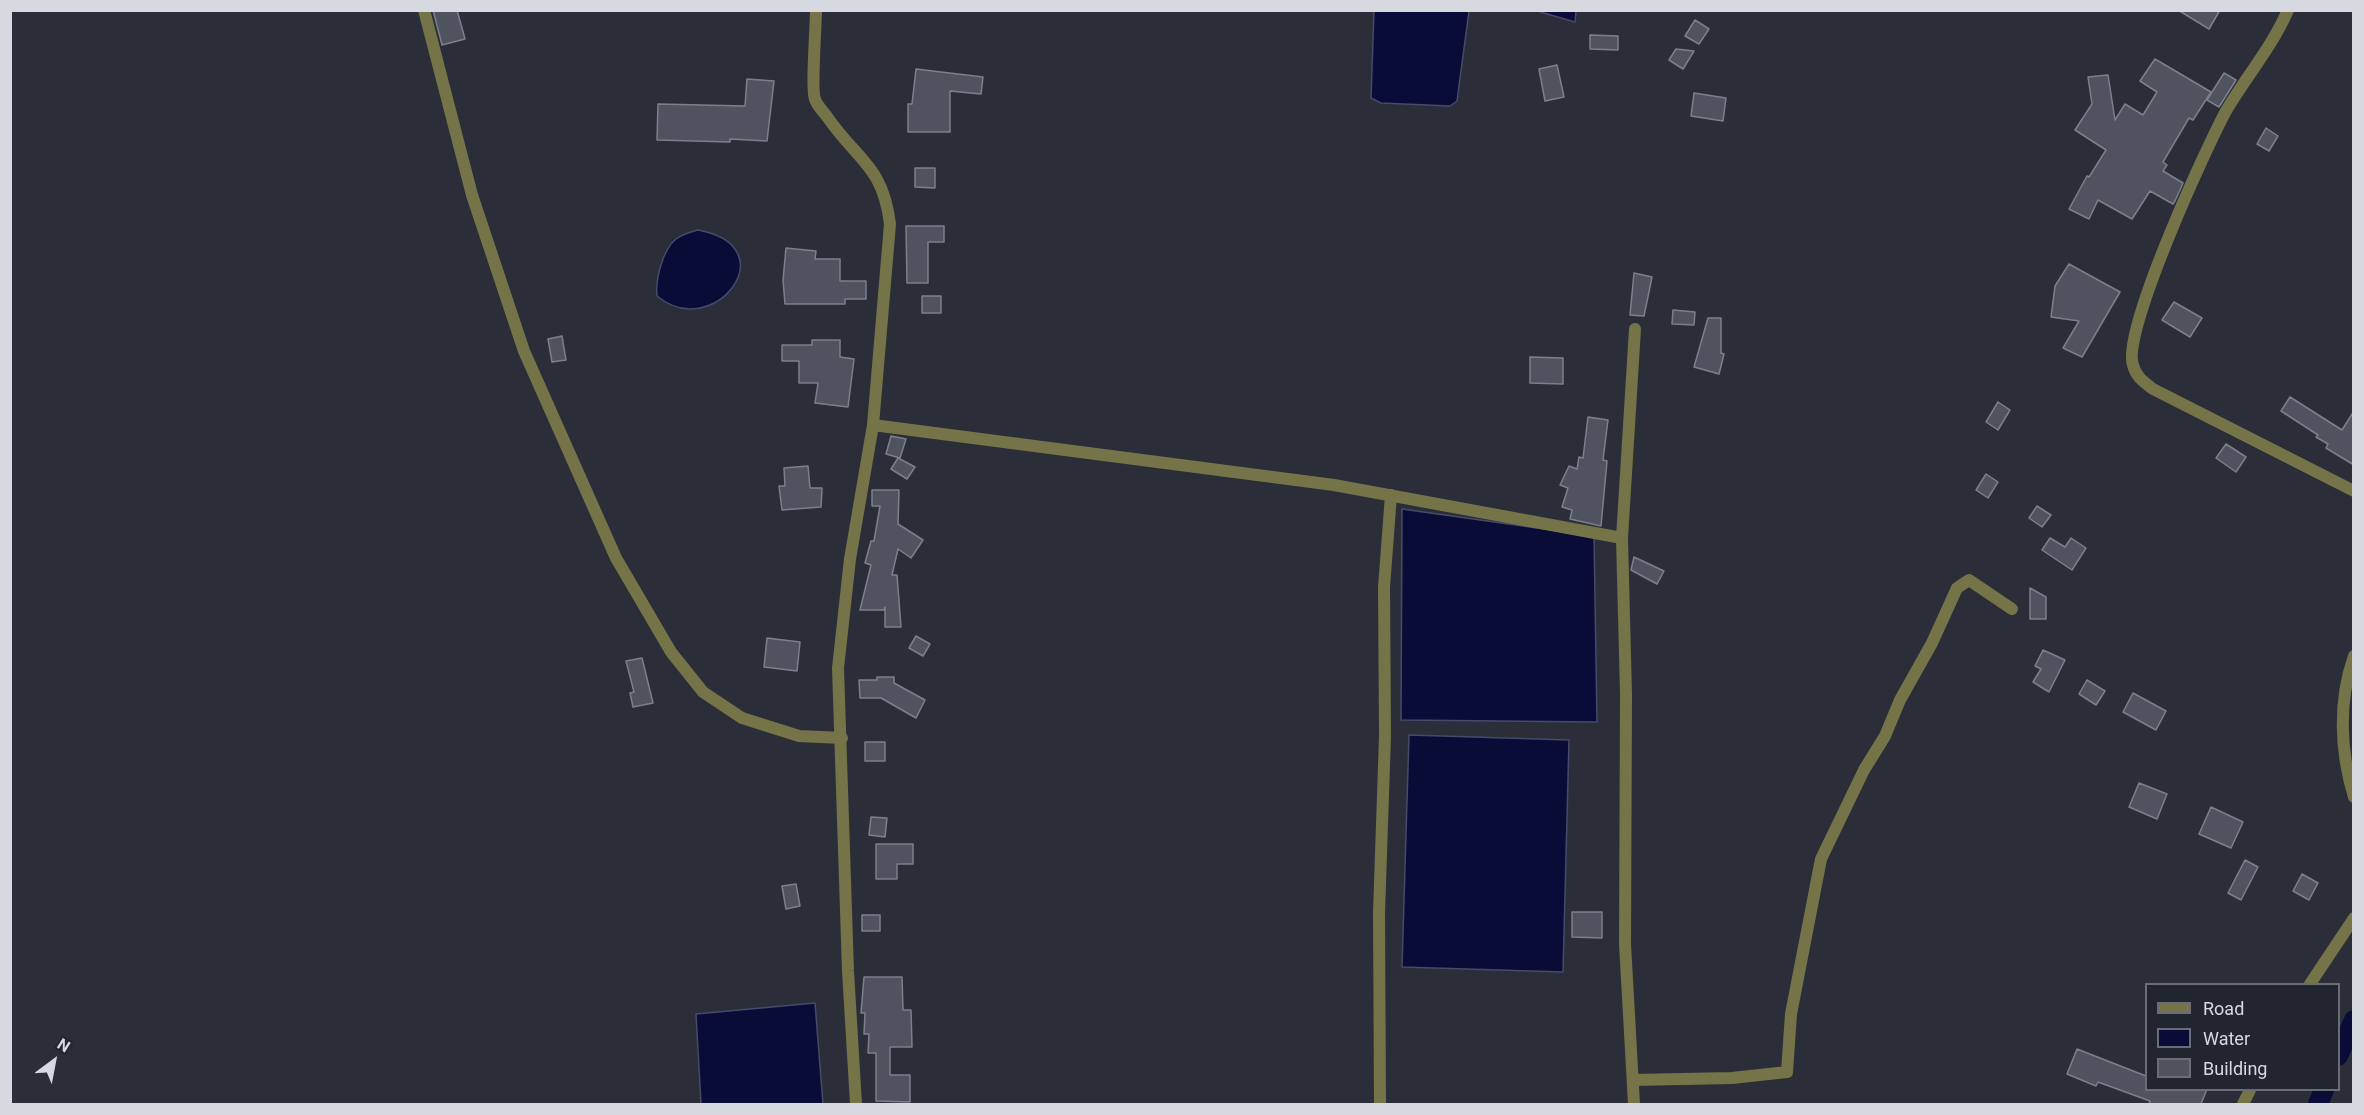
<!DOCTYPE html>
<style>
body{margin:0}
#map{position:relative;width:2364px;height:1115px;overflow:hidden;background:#2b2e39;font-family:Roboto,sans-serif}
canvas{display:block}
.frame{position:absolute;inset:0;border:12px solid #d7d9e1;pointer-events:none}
.legend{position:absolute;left:2145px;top:983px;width:195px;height:108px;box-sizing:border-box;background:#21252f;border:2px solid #6a6d76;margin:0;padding:8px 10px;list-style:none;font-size:18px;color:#d7d9e1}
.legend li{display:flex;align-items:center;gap:12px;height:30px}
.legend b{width:30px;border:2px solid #6a6d76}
.north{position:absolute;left:24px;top:1031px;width:60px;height:60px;-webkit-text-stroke:4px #21252f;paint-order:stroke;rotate:32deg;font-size:16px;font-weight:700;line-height:24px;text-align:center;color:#d7d9e1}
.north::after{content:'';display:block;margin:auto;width:21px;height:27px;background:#d7d9e1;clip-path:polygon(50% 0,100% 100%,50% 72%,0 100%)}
</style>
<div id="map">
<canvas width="2364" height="1115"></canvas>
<div class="frame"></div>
<ul class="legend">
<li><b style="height:8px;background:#747448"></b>Road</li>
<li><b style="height:16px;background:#090c37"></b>Water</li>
<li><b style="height:16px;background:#4f535f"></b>Building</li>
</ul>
<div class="north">N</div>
</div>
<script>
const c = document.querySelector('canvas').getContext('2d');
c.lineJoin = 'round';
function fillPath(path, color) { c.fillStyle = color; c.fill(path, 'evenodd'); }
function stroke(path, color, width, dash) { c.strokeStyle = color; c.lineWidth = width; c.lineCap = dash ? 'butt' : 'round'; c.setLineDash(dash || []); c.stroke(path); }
const water = new Path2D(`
 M1374,11h95l-12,90 -7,5 -69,-3 -10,-5z
 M1537,11h39l-1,11z
 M698,230c91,17 15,113 -41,66 -2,-16 6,-47 19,-57 6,-5 15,-7 22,-9z
 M1402,509l192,27 3,186 -196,-2z
 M1409,735l160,5 -6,232 -161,-5z
 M815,1003l8,101h-122l-5,-90z`);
fillPath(water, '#090c37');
stroke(water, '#474a6a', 1.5);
stroke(new Path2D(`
 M2338,1056l16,-36
 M2318,1104l6,-14`), '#090c37', 20);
const building = new Path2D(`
 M433,10h24l8,29 -23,6z
 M2178,10h42l-11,19z
 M1695,20l14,9 -10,15 -14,-8z
 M1590,35l28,1v14l-28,-1z
 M1676,49l18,2 -11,18 -14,-9z
 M2155,59l56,33 -18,28 -4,-2 -26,44 4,3 -4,6 20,12 -8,18 -2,3 -23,-13 -18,28 -34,-19 -9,19 -20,-10 18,-33 2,1 17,-27 -31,-20 17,-26 -4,-27 20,-2 7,45 10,-16 18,11 14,-23 -17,-11z
 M1557,65l7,32 -19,4 -6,-32z
 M916,69l67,8 -2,17 -31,-3v41h-42v-28h4z
 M2224,73l12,7 -17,27 -12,-7z
 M747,79l27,2 -7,60 -37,-2v3l-73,-2 1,-36 87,2z
 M1694,93l32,5 -3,23 -32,-5z
 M2266,128l12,8 -9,15 -12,-7z
 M915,168h20v20l-20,-1z
 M906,226h38v16h-16v41h-21z
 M786,248l30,3 -1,8h25v22h26v18h-21v5h-60l-2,-24z
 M2069,264l51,28 -38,65 -19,-9 16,-27 -28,-4 4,-31z
 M1634,273l18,4 -8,39 -14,-1z
 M922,296h19v17h-19z
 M2174,302l28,16 -12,19 -28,-17z
 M1673,310l22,2 -1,13 -22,-1z
 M1708,318h13v35l3,1 -5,20 -25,-7z
 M562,336l4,24 -14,2 -4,-23z
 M812,340h28v17l14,2 -6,48 -33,-4 3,-20h-19v-22h-17v-16h30z
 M1530,357l33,1v26l-33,-1z
 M2290,397l52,33 12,-19v54l-28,-17 2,-4 -12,-7 2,-2 -37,-24z
 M1998,402l12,8 -12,20 -12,-8z
 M1588,417l20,3 -5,40 4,1 -6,65 -31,-7 2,-9 -10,-3 6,-19 -8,-3 9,-19 8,3 2,-12 4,1z
 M891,436l15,3 -6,19 -14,-4z
 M2226,444l20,13 -10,15 -20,-14z
 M898,458l17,9 -8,12 -16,-10z
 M808,466l2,22h12l-1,19 -39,3 -3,-24h6l-1,-18z
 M1986,474l12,8 -10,16 -12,-8z
 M872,490h27l-1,34 25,16 -12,18 -13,-9 -6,26h5l4,52h-16v-20l-1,3h-24l11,-45 -6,-2 6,-22h3l6,-35h-8z
 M2037,506l14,9 -9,12 -13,-9z
 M2050,538l15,9 6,-9 15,10 -14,22 -30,-20z
 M1634,557l30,14 -7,13 -26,-14z
 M2030,588l16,9v22h-16z
 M916,636l14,8 -7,12 -14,-8z
 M767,638l33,4 -3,29 -33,-4z
 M2043,650l22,10 -16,32 -16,-10 8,-13 -6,-3z
 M642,658l11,45 -20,4 -3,-14 4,-1 -8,-31z
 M877,677h17v6l31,17 -9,18 -35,-20h-21l-1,-18h18z
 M2087,680l18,11 -9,14 -17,-11z
 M2133,693l33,18 -10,19 -33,-18z
 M865,742h20v19h-20z
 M2139,783l28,11 -10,25 -28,-12z
 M2211,807l32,15 -12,26 -32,-14z
 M871,817l16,1 -2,19 -16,-2z
 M876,844h37v20h-16v15h-21z
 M2245,860l13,7 -17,33 -13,-7z
 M2302,874l16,9 -9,17 -16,-9z
 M796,884l4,22 -14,3 -4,-23z
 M1572,912h30v26l-30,-1z
 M862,915h18v16h-18z
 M864,977h38l1,33h8l1,37h-22v28h20v27l-34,-1v-48h-8l1,-19h-5l1,-21h-4z
 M2077,1049l69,27v13h61l-6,15h-52l1,-3 -52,-19 -2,4 -29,-12z`);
fillPath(building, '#4f535f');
stroke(building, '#7c808d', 1.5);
stroke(new Path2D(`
 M424,10l48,185 52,156 92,207 55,94 32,40 39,26 57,18 43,2
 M816,10c0,16 -5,80 -1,89 2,7 9,13 13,19 30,43 55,48 62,106l-17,201 -23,134 -12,109 10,303 8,133
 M2288,10c-16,37 -42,67 -62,101 -20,37 -105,222 -93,254 3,12 11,17 20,24l201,102
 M873,425l461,60 288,53
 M2354,656c-16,45 -14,95 0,141
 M2310,984l44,-66
 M1633,1080l99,-2 55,-6 4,-58 30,-155 43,-89 21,-34 15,-36 32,-57 25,-55 12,-8 43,29
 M1380,1104l-1,-191 6,-177 -1,-149 7,-92
 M1634,1104l-9,-160 1,-250 -4,-156 13,-209
 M2243,1104l7,-14`), '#747448', 12);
</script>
